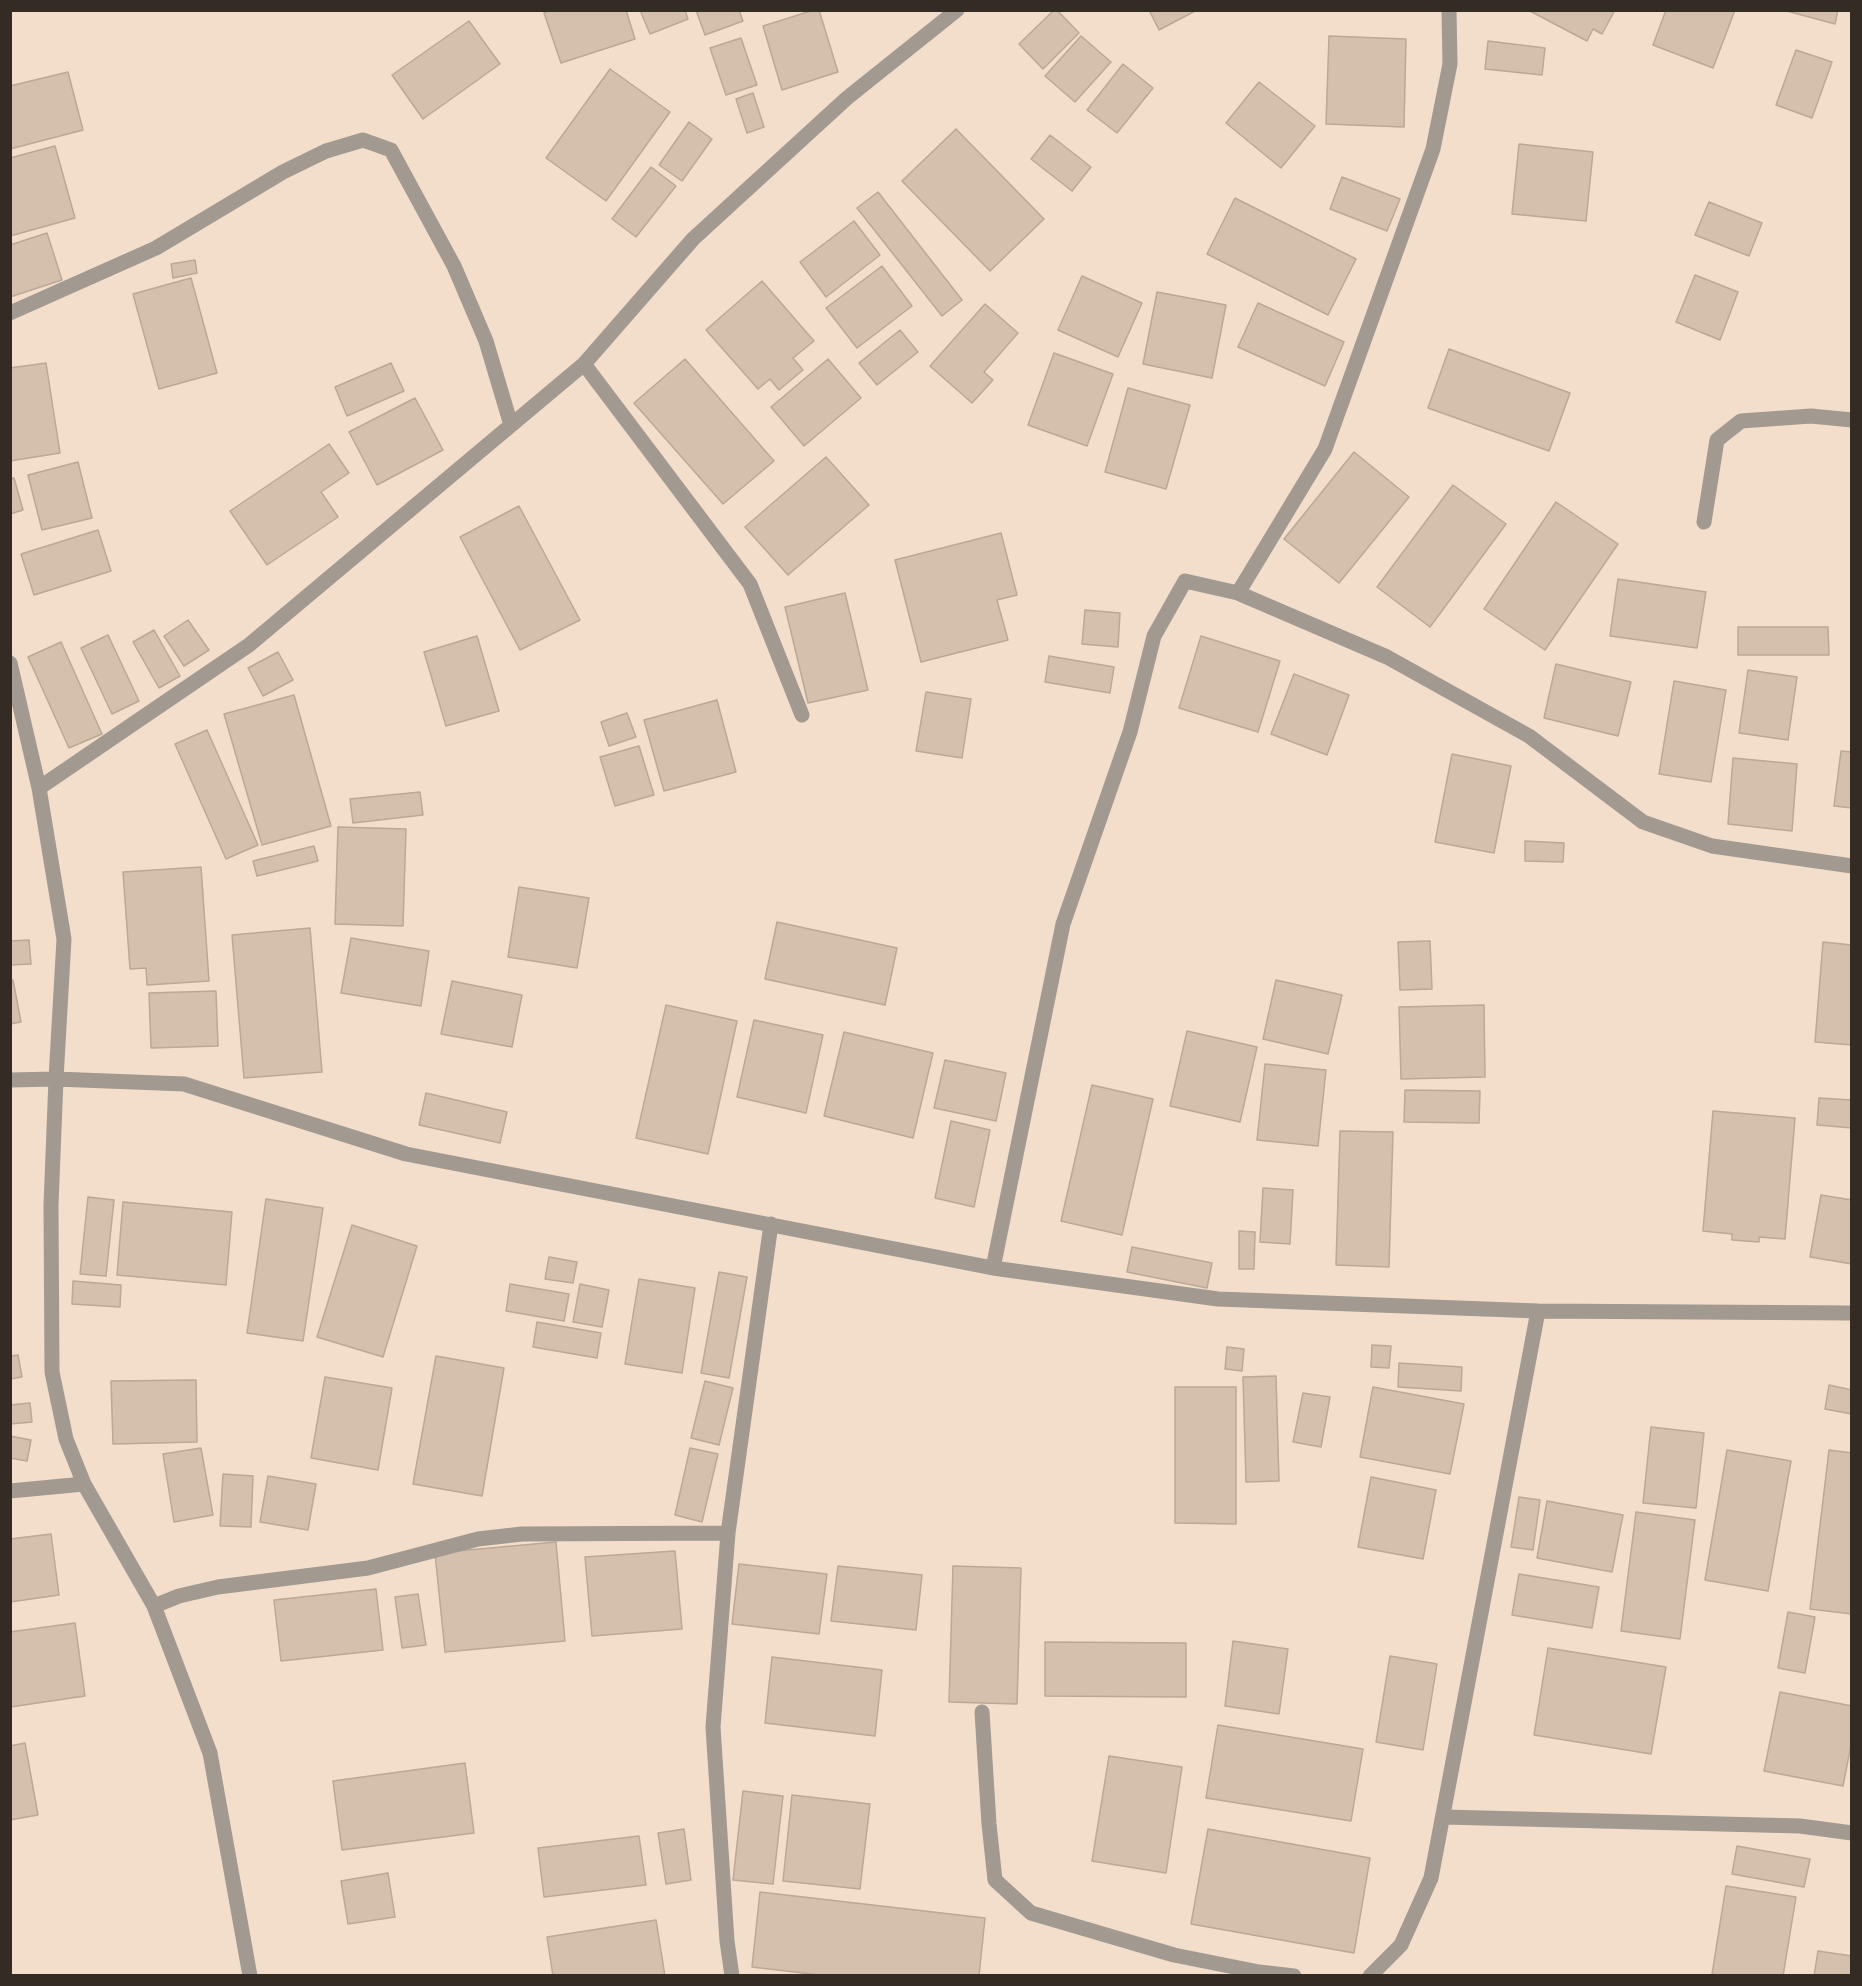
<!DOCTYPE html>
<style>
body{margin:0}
#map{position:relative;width:1862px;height:1986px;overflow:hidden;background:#f2deca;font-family:Signika,sans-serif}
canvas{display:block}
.frame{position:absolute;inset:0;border:12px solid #342c24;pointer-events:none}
</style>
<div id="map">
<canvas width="1862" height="1986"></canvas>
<div class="frame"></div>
</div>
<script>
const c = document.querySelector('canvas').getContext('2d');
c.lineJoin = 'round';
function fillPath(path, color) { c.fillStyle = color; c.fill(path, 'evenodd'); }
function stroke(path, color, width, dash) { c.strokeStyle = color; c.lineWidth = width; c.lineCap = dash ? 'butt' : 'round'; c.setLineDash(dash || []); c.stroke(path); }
const building = new Path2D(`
 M550,10h76l9,29 -74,24 -17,-50z
 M640,10h45l3,9 -38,15z
 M696,10h43l4,11 -38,14z
 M814,10h5l19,62 -56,18 -19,-64z
 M1054,10h3l22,23 -36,36 -24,-25z
 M1149,10h48l-38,20z
 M1528,10h87l-13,24 -9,-5 -6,12z
 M1666,10h69l-22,58 -60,-23z
 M1783,10h55l-3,14z
 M469,21l31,43 -77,55 -31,-44z
 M1081,36l30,26 -36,40 -30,-26z
 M1329,36l77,3 -2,88 -78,-3z
 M741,38l16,47 -31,10 -16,-47z
 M1488,41l57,7 -3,27 -57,-6z
 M1796,50l36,12 -20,56 -36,-13z
 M1123,64l30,24 -36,45 -30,-23z
 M610,69l60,43 -64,89 -60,-43z
 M68,72l15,58 -73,19v-63z
 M1259,82l56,44 -34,42 -55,-45z
 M753,93l11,34 -17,6 -11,-34z
 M689,122l23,17 -30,42 -23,-16z
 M956,129l88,90 -54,52 -88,-90z
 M1050,135l41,32 -19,24 -41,-32z
 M1519,144l74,8 -7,69 -74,-7z
 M55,146l20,72 -65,18v-78z
 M651,167l25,19 -40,51 -24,-18z
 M1342,177l58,22 -13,32 -57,-22z
 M878,192l84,108 -20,16 -85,-108z
 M1235,198l121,61 -28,56 -121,-61z
 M1709,202l53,21 -13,33 -54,-21z
 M854,221l26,34 -54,42 -26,-35z
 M47,233l15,47 -52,17v-52z
 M195,260l2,13 -24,5 -2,-14z
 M882,266l30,40 -55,42 -31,-40z
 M1695,275l43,17 -18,48 -44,-18z
 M1082,276l60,27 -24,54 -60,-27z
 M191,278l26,95 -58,16 -26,-95z
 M762,281l52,60 -21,17 10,12 -24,20 -9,-11 -12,10 -52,-59z
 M1157,292l69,13 -14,73 -69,-14z
 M1258,303l86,39 -19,44 -87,-39z
 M985,304l33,29 -34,39 9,8 -21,23 -42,-37z
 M900,330l18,22 -41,33 -18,-22z
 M1449,349l121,44 -21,58 -121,-43z
 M1054,353l59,21 -26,72 -59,-21z
 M685,359l89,102 -51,43 -89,-101z
 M828,359l33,39 -57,48 -33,-39z
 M46,363l14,90 -50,8v-93z
 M391,363l13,28 -57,25 -12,-29z
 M1128,388l62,17 -24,84 -61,-17z
 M415,398l28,52 -66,35 -28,-53z
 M329,444l20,29 -28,19 17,25 -71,48 -37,-54z
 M1354,452l55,45 -70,86 -55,-44z
 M826,457l43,48 -81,70 -43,-48z
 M78,462l14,56 -50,12 -14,-55z
 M14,478l9,32 -13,4v-35z
 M1453,485l53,39 -76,103 -53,-40z
 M1556,502l62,42 -73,106 -61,-41z
 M519,506l61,114 -60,30 -60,-113z
 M98,530l13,41 -77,24 -13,-41z
 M1001,533l16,62 -20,5 11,40 -87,22 -26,-102z
 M1618,579l88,13 -9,56 -87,-12z
 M845,593l23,97 -60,13 -23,-96z
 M1085,610l35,3 -2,34 -36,-3z
 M188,620l21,30 -25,16 -20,-30z
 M1738,627h90l1,28h-91z
 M154,630l26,46 -21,12 -26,-46z
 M108,635l31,66 -27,13 -31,-66z
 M477,636l22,75 -53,15 -22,-74z
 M1201,636l79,25 -22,71 -79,-24z
 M61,642l41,92 -33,14 -41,-91z
 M278,652l15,28 -30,16 -15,-28z
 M1049,656l65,11 -4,26 -65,-11z
 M1556,664l75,18 -13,54 -74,-18z
 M1748,670l49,7 -9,63 -49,-7z
 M1294,674l55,21 -22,60 -56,-21z
 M1674,681l52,9 -15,92 -52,-8z
 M926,692l45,7 -9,59 -46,-7z
 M294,695l37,131 -69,19 -38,-131z
 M717,700l19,72 -72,19 -20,-71z
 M627,713l9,24 -27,9 -8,-24z
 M207,730l51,115 -32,14 -51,-115z
 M639,746l15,49 -39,11 -15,-49z
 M1841,751l11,1v56l-18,-2z
 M1452,754l59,12 -17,87 -59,-11z
 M1733,758l64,6 -5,67 -64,-7z
 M420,792l3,23 -70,8 -3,-24z
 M338,827l68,2 -3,97 -68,-2z
 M1525,841l39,2 -1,19 -38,-1z
 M314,846l4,15 -61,15 -4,-15z
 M201,867l8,114 -62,4 -1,-17 -16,1 -7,-97z
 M519,887l70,11 -12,70 -69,-11z
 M777,922l120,26 -12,57 -120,-26z
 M310,928l12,144 -78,6 -12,-143z
 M351,938l78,13 -8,55 -80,-13z
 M29,940l2,24 -21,1v-24z
 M1430,941l2,48 -32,1 -2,-48z
 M1823,942l29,3v100l-37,-3z
 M10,980h3l8,42 -11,2z
 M1276,980l66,15 -14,59 -65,-15z
 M452,981l70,14 -10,52 -71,-13z
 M216,991l2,55 -67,2 -2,-55z
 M666,1005l71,16 -29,133 -72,-16z
 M1484,1005l1,72 -84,2 -2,-72z
 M754,1020l69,15 -17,78 -69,-16z
 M1187,1031l70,16 -17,75 -70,-16z
 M844,1032l89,21 -20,85 -89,-22z
 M945,1060l61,13 -10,48 -62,-13z
 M1265,1064l61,6 -8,76 -61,-6z
 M1092,1085l61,14 -31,136 -61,-14z
 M1405,1090l75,1 -1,32 -75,-1z
 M426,1093l81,19 -7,31 -81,-18z
 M1819,1098l33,2v28l-35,-3z
 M1713,1111l82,7 -10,121 -26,-2v5l-27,-2v-6l-29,-3z
 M951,1121l39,9 -16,77 -39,-9z
 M1340,1131l53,1 -4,135 -53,-2z
 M1263,1188l30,2 -3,54 -30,-2z
 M1821,1195l31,5v64l-42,-7z
 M88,1197l26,3 -8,76 -26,-2z
 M266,1199l57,9 -20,133 -56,-8z
 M123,1202l109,10 -6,73 -109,-10z
 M352,1225l65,21 -34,111 -66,-20z
 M1239,1231l16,1 -1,37h-15z
 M1132,1247l80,16 -5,25 -80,-16z
 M549,1257l28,5 -4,21 -28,-4z
 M719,1272l28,5 -18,101 -28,-5z
 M639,1279l56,9 -13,85 -57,-9z
 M73,1281l48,4 -1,22 -48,-3z
 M510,1284l59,10 -5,27 -58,-10z
 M580,1284l29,6 -7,37 -29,-5z
 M537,1322l64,11 -4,25 -64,-11z
 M1372,1345l19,1 -2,22 -18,-1z
 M1227,1347l17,2 -2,22 -17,-2z
 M18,1355l4,22 -12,2v-23z
 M436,1356l68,12 -22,128 -69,-12z
 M1399,1363l63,4 -1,24 -63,-4z
 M1276,1376l3,105 -33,1 -3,-105z
 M325,1377l67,11 -14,82 -67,-12z
 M196,1380l1,62 -84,2 -2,-63z
 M705,1381l28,7 -14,57 -28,-7z
 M1829,1385l23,5v24l-27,-5z
 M1175,1387h61v137l-61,-1z
 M1373,1387l91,17 -14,70 -90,-17z
 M1303,1393l27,4 -9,50 -28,-5z
 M30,1403l2,19 -22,2v-19z
 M1651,1427l53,6 -8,75 -53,-5z
 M10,1436l21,4 -4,21 -17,-3z
 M201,1448l12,67 -39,7 -11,-68z
 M690,1448l28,6 -16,68 -27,-7z
 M1727,1450l64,11 -23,130 -63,-11z
 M1829,1450l23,3v161l-42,-5z
 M223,1474l30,2 -2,51 -31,-1z
 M268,1476l48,8 -8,46 -48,-8z
 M1371,1477l65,13 -13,69 -65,-12z
 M1519,1497l21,3 -7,50 -22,-3z
 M1547,1501l76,14 -11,57 -75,-14z
 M1636,1512l59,8 -15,119 -59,-8z
 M51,1534l8,61 -49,7v-63z
 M556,1542l9,99 -120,11 -10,-99z
 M675,1551l7,78 -90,7 -7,-79z
 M739,1564l88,10 -8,60 -87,-10z
 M838,1566l84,9 -6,55 -85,-9z
 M953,1566l68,2 -4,136 -68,-2z
 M1519,1574l80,13 -7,41 -80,-13z
 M376,1589l7,61 -102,11 -7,-61z
 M418,1594l8,51 -24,3 -7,-51z
 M1788,1612l27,5 -10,56 -27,-5z
 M75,1623l10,73 -75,11v-75z
 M1233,1641l55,8 -9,65 -54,-8z
 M1045,1642l141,1v54l-141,-1z
 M1548,1648l118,19 -15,87 -117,-19z
 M1390,1656l47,8 -14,86 -47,-8z
 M772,1657l110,13 -7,66 -110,-13z
 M1780,1692l72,14v34l-9,46 -79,-15z
 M1218,1725l145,24 -12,72 -145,-23z
 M25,1743l13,72 -28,5v-74z
 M1109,1756l73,11 -16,106 -74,-12z
 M465,1763l9,70 -132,17 -9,-69z
 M743,1791l40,5 -10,88 -40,-4z
 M792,1795l78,9 -10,85 -77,-8z
 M684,1829l7,51 -25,4 -8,-51z
 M1208,1829l162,29 -16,95 -163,-29z
 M639,1836l7,49 -102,12 -6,-49z
 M1737,1846l73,13 -6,28 -72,-13z
 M388,1873l7,44 -47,7 -7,-43z
 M1726,1886l70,11 -13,79h-59l-12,-2z
 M760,1892l225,26 -6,58h-151l-76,-9z
 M656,1920l9,56h-112l-6,-39z
 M1818,1951l34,5v20h-38z`);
fillPath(building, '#d4c0ac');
stroke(building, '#bba895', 1.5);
stroke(new Path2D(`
 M10,313l146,-65 127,-76 43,-21 37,-11 28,10 63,116 32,75 25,84
 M584,364l166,220 52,131
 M1704,522l13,-82 24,-19 70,-5 41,4
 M1238,593l87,-144 108,-300 17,-85 -1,-54
 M10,663l29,125 25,151 -8,140 -5,126 1,167 14,67 18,45 70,122 56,147 40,223
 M39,788l210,-143 335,-281 109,-125 154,-141 110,-88
 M10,1080l46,-1 128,5 222,70 587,114 225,31 320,12 314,2
 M993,1268l70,-344 67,-192 24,-96 31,-55 53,12 149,64 142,79 114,86 69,24 140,20
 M10,1491l74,-7
 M154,1606l25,-10 39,-9 150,-19 110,-29 44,-5 206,-1
 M982,1712l7,112 6,56 36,33 143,42 85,17 35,4
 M1443,1817l357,9 52,7
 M732,1976l-5,-35 -14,-214 15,-194 43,-309
 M1370,1976l31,-31 30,-67 107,-567`), '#a29991', 15);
</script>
